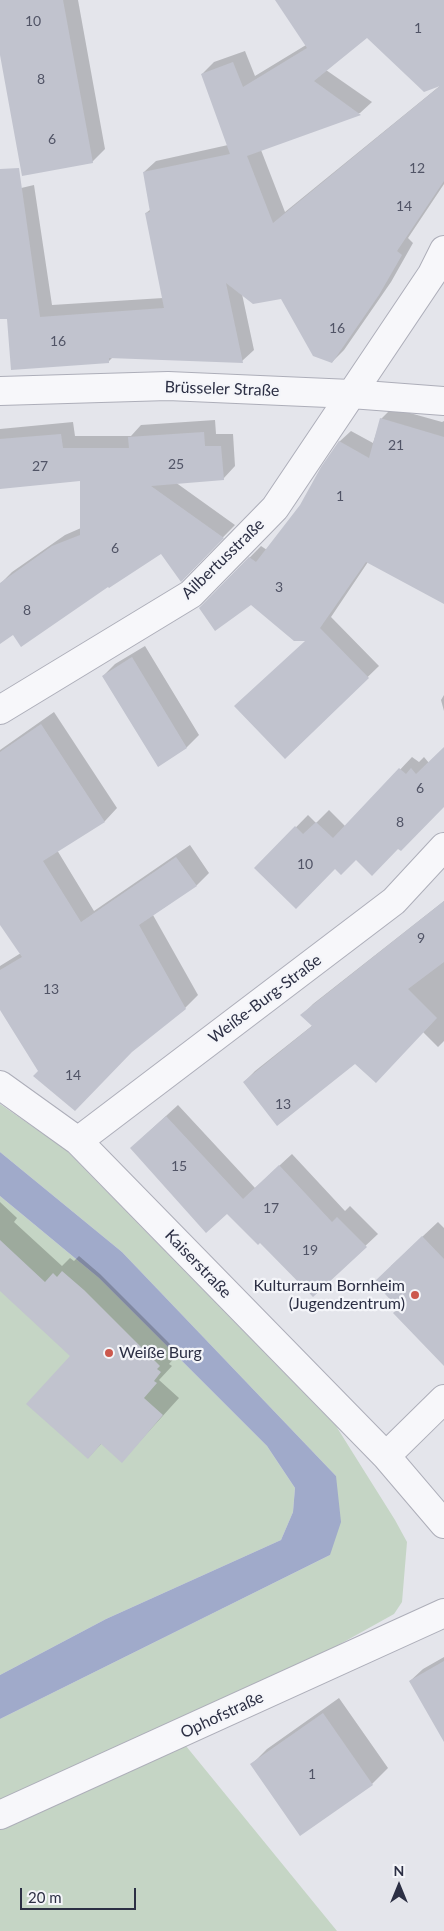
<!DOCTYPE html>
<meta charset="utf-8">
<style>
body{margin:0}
#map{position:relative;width:444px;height:1931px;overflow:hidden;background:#e4e5eb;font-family:Lato,sans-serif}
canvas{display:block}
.north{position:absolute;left:374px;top:1861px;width:50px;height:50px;-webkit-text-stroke:4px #f4f5f9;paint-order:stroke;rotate:0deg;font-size:14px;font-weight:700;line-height:20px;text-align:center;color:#2c2f44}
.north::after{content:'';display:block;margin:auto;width:18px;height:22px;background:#2c2f44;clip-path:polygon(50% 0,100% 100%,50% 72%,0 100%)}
.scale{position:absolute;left:20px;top:1888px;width:116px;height:22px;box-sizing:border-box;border:2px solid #2c2f44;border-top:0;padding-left:6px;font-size:15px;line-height:18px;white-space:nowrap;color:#2c2f44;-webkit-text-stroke:4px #f4f5f9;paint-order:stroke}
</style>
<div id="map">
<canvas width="444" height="1931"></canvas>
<div class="north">N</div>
<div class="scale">20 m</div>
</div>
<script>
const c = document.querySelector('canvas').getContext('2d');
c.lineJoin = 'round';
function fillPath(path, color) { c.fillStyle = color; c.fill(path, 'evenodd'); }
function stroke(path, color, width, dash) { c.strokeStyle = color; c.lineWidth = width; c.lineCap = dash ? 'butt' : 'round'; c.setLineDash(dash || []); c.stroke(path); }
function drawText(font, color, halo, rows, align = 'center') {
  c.font = font + ' Lato,sans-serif'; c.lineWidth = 4.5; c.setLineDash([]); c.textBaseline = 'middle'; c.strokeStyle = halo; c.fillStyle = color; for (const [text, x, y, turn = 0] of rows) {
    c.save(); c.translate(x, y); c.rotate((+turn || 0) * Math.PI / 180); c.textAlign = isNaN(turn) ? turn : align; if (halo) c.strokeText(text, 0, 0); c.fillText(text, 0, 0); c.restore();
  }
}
fillPath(new Path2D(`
 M0,1104l65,45 271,277 59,94 12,22 -5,60 -8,12 -217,121 160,196h-337v-212l330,-164 6,-79 -214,-224 -122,-100z
 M0,1196l99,82 168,168 28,42 -2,24 -12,28 -175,79 -106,56z`), '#c5d5c5');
fillPath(new Path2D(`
 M0,1152l122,100 214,224 5,46 -11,33 -330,164v-44l106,-56 175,-79 12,-28 2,-24 -28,-42 -168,-168 -99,-82z`), '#a0aaca');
fillPath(new Path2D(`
 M0,0h78l27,149 -13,13 -92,-113z
 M277,0h167v184l-36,54 5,5 -22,39 -47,68 -12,12 -50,-64 -40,-4 12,56 -12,11 -129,-4 -5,5 -100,-44 -8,-11v-114l34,-8 18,120 111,-7 -17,-85 5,-4 -7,-37 12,-11 72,-16 -26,-71 12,-12 31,-11 10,25 51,-31zM368,36l73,49 -156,127 -24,-62 99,-37 12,-11 -46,-32z
 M392,408l50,14 2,-1v182l-76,-41 -37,55 48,49 -94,91 22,-117 -56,-37 -51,5 61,-62 6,4 34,-44 38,-64 12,-11 22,12 8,-24z
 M215,420l1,14h17l2,32 -12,13 -48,3 60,43 -54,55 -20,-28 -161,44v-12l12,-12 53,-37 16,-7v-48l-81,7v-58l73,-7 2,14h56l10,-11z
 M145,646l54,89 -12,12 -28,18 -56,-89 12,-12z
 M444,695v16l-3,-11z
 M54,712l63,96 -12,13 -48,29 37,61 96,-66 19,28 -12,12 -44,30 45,80 -13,13 -146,63 -39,-63v-42l21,-13 -21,-30v-173z
 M412,757l7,5 5,-5 5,6 15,-1v43l-46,42 -42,12 -21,9h-79l52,-53 8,8 13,-13 17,17z
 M444,901v140l-6,6 -15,-15 -68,31 -111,19 11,-11 58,-46 -11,-10 11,-11z
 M178,1105l77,83 37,-34 53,57 5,-5 28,28 -65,61 -53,-53 -117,-105z
 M0,1202l17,16 -3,4 48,44 8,-8 4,3 5,-5 21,18 75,75 -2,2 4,4 -8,9 3,2 -13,14 20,18 -57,63 -20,-18 -14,15 -16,-102 -72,-67z
 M438,1222l6,6v116l-44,-36 -9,-42z
 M444,1657v67l-34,-43 13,-12z
 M339,1698l49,70 -16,16 -72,50 -48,-70 15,-15z`), '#0003');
fillPath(new Path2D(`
 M0,0h63l30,163 -71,13 -22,-121z
 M275,0h169v181l-47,70 5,4 -23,40 -47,68 -19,-7 -32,-57 -28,5 -27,-21 17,80 -134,-5v5l-98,7 -4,-51h-7v-150l19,-1 21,149 124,-9 -19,-95 5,-1 -7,-40 87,-18 -29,-80 32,-12 10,25 64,-39zM367,38l57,54 16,-6 -167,137 -26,-67 114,-41 -47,-34z
 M380,418l64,19v167l-78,-42 -46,66 49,50 -84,81 -51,-53 71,-65h-11l-43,-36 -36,26 -16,-23 50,-51 7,5 44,-57 21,-38 18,-26 30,17z
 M204,432l1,14h16l3,34 -73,6 73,52 -43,44 -20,-28 -52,34 -1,-1 -87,60 -8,-12 -13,9v-61l52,-37 28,-11v-54l-80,8v-50l61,-5 2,14h66l-1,-11z
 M132,657l55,91 -29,19 -56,-91z
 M41,724l64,98 -62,39 38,61 95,-65 21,29 -58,39 47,84 -54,43 -57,59 -42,-35 5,-5 -38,-61v-40l22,-13 -22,-32v-173z
 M444,747v60l-43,44 -3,-2 -26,27 -16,-16 -15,15 -6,-6 -39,40 -42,-41 41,-42 8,8 13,-12 17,16 66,-70 7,6 5,-6 5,6z
 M444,901v61l-36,27 29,29 -61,65 -21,-19 -78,62 -34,-44 69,-56 -12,-11z
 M166,1116l77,83 36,-34 53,57 5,-5 30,30 -54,50 -53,-54 -2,2 -31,-31 -21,19 -76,-85z
 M422,1236l22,23v107l-51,-53 5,-5 -24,-26z
 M0,1240l45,42 8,-9 4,4 5,-6 22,19 76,76 -3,3 4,3 -7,9 3,2 -13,15 19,17 -41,48 -21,-19 -13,15 -62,-55 44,-48 -70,-65z
 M444,1661v81l-35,-61z
 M323,1713l50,72 -73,51 -50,-72z`), '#c1c3ce');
const minor = new Path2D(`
 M0,391l168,-5 183,8 93,7
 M0,710l191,-116 84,-86 157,-234 12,-24
 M0,1085l78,56 308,315 58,68
 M78,1141l316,-240 50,-54
 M386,1456l58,-57
 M0,1815l444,-202`);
stroke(minor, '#adaeb9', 30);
stroke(minor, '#f7f7fa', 28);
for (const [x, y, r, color] of [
 [415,1295,5,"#cc584d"],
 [109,1353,5,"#cc584d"]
]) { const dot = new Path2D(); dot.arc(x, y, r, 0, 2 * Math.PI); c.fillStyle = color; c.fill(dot); stroke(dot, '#f4f5f9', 2); }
drawText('14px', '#515466', null, [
 ["10",33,21],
 ["1",418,28],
 ["8",41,79],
 ["6",52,139],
 ["12",417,168],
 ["14",404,206],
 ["16",337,328],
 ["16",58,341],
 ["21",396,445],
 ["25",176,464],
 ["27",40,466],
 ["1",340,496],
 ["6",115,548],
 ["3",279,587],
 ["8",27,610],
 ["6",420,788],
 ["8",400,822],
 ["10",305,864],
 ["9",421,938],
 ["13",51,989],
 ["14",73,1075],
 ["13",283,1104],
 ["15",179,1166],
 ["17",271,1208],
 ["19",310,1250],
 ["1",312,1774]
]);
drawText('16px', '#2c2f44', '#f4f5f9', [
 ["Brüsseler Straße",222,389,2],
 ["Ailbertusstraße",223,559,-44],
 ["Weiße-Burg-Straße",265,999,-37],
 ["Kaiserstraße",198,1264,46],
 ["Ophofstraße",222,1715,-25]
]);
drawText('16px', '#2c2f44', '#f4f5f9', [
 ["Kulturraum Bornheim",405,1286],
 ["(Jugendzentrum)",405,1304],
 ["Weiße Burg",119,1353,"left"]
], 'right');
</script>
